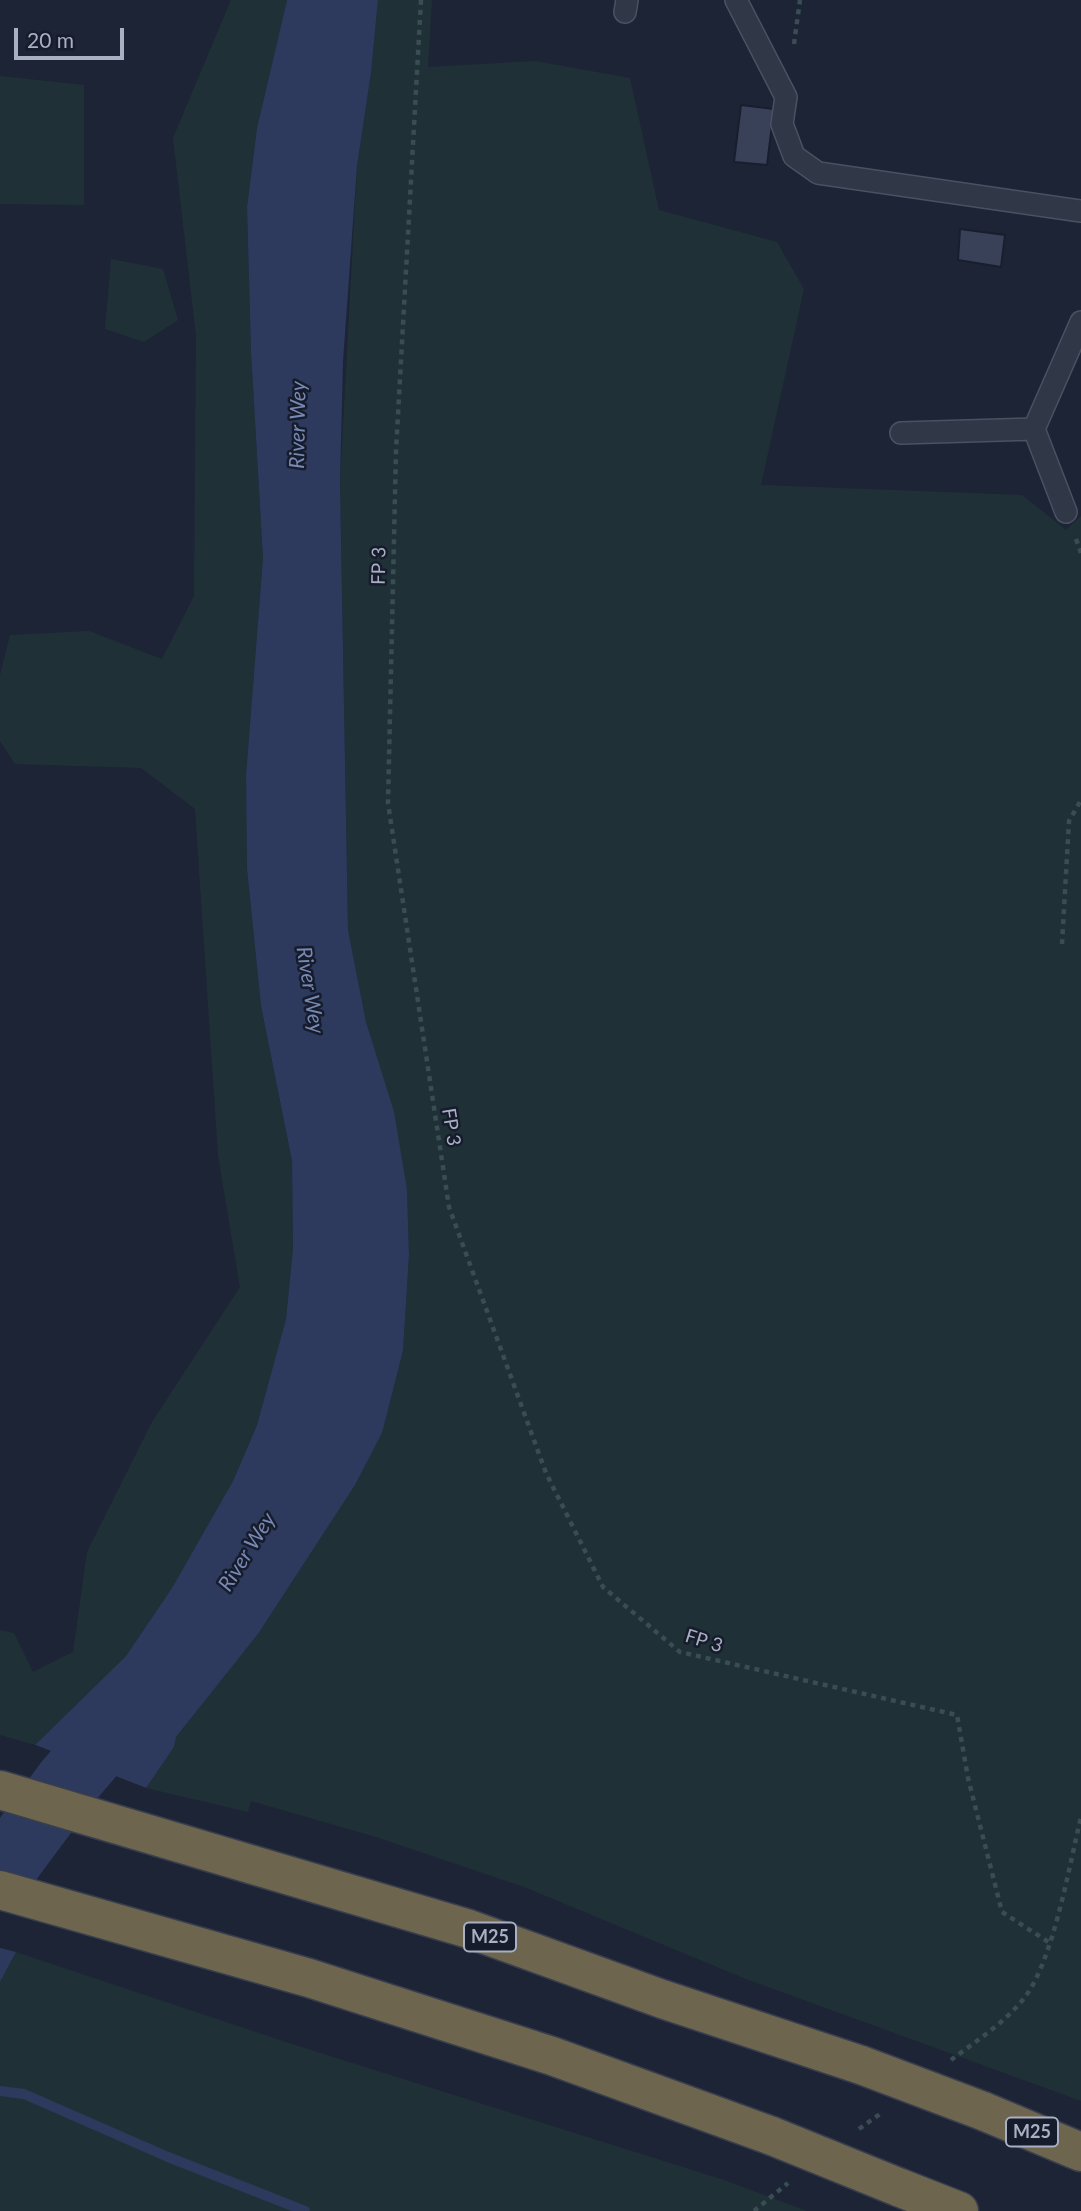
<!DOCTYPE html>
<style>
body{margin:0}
#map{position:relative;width:1081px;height:2211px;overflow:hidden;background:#1d2436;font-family:Lato,sans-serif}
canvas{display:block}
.scale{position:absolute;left:14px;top:28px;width:110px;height:32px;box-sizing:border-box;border:4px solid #aab0c4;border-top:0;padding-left:9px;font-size:21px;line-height:24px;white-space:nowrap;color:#aab0c4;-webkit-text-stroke:5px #161c2b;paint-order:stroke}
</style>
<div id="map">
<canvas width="1081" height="2211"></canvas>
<div class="scale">20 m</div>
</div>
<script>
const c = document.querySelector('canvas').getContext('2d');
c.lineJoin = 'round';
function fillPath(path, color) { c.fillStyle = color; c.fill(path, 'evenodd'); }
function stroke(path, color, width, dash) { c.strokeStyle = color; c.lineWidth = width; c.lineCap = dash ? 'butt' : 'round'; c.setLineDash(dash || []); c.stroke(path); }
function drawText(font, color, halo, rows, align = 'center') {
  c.font = font + ' Lato,sans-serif'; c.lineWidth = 5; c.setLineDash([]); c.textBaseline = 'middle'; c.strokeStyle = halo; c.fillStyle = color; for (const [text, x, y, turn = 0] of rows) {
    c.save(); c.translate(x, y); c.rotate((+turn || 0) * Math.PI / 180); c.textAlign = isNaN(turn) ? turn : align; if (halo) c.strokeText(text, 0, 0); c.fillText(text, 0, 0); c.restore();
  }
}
fillPath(new Path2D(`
 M231,0h56l-30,128 -10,79 4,145 12,206 -17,217 1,94 14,137 31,155 1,87 -7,71 -29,106 -24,56 -61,107 -46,68 -91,89 -35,-10v-105l14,3 19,39 40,-20 14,-100 65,-130 88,-135 -22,-132 -23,-346 -54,-41 -126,-4 -15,-23v-66l10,-40 79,-4 73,28 32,-63 2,-260 -23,-198z
 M378,0h54l-4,67 107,-6 95,17 29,132 118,32 27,47 -43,196 261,10 44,35 15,-14v1585l-335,-122 -222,-92 -148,-50 -125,-36 -3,11 -102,-24 28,-41 2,-10 82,-103 97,-149 27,-52 21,-82 6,-96 -2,-66 -41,-167 -18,-92 -8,-448 17,-316 14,-93z
 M0,76l84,9v120l-84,-1z
 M111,259l52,10 15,51 -34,22 -39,-13z
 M16,1952l276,92 432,136 83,31h-807v-229z`), '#1f3137');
fillPath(new Path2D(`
 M287,0h91l-7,73 -14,93 -14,195 -3,121 8,448 18,92 28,90 13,77 2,66 -6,96 -21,82 -27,52 -97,149 -82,103 -2,10 -28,41 -111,-43 91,-89 46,-68 61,-107 24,-56 29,-106 7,-71 -1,-87 -31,-155 -14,-137 -1,-94 17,-217 -12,-206 -4,-145 10,-79z
 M0,1948l16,4 -16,30z`), '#2d3a5d');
fillPath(new Path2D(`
 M31,1744l4,1 111,43 -2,3 -111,-43z`), '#1d2436');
stroke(new Path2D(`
 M0,2091l24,3 144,63 137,54`), '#2d3a5d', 10);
stroke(new Path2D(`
 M0,1873l67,-90 76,-89`), '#2d3a5d', 66);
const building = new Path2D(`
 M741,105l33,4 -7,56 -33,-3z
 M960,229l45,6 -4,32 -43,-7z`);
fillPath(building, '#384157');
stroke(building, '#181e2d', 2);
const service = new Path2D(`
 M736,0l50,97 -4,27 12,32 24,17 263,38
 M625,12l2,-12
 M1034,429l32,83
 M901,433l133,-4 47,-107`);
const motorway = new Path2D(`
 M0,1790l469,139 193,70 199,66
 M0,1890l309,88 243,78 220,80
 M983,2111l98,41
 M898,2187l61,24`);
stroke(service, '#4b5162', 24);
stroke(motorway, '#383e4e', 41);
stroke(new Path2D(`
 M421,0l-25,451 -8,352 61,404 97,266 57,114 77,65 277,63 11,63 34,134 48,31
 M794,44l6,-44
 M1076,539l5,14
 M1062,944l7,-123 12,-21
 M951,2060c25,-19 55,-38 74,-63 29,-39 44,-131 56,-180
 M859,2129l21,-15
 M754,2211l34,-28`), '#394d52', 4.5, [5, 5]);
stroke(service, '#303747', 21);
stroke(motorway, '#6d654d', 38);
const motorwayBridge = new Path2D(`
 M861,2065l122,46
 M772,2136l126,51`);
stroke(motorwayBridge, '#383e4e', 41, []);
stroke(motorwayBridge, '#6d654d', 38);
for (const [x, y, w] of [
 [490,1937,52],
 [1032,2132,52]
]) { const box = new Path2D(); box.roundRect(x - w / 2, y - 14.5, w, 29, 5); c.fillStyle = '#161c2b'; c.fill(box); stroke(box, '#aab0c4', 2); }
drawText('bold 18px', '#aab0c4', null, [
 ["M25",490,1937],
 ["M25",1032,2132]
]);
drawText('19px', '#aab0c4', '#161c2b', [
 ["FP 3",379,566,-89],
 ["FP 3",451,1127,81],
 ["FP 3",704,1641,17]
]);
drawText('italic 21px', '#7789b4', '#161c2b', [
 ["River Wey",298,425,-89],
 ["River Wey",310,990,81],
 ["River Wey",247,1552,-58]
]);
</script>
